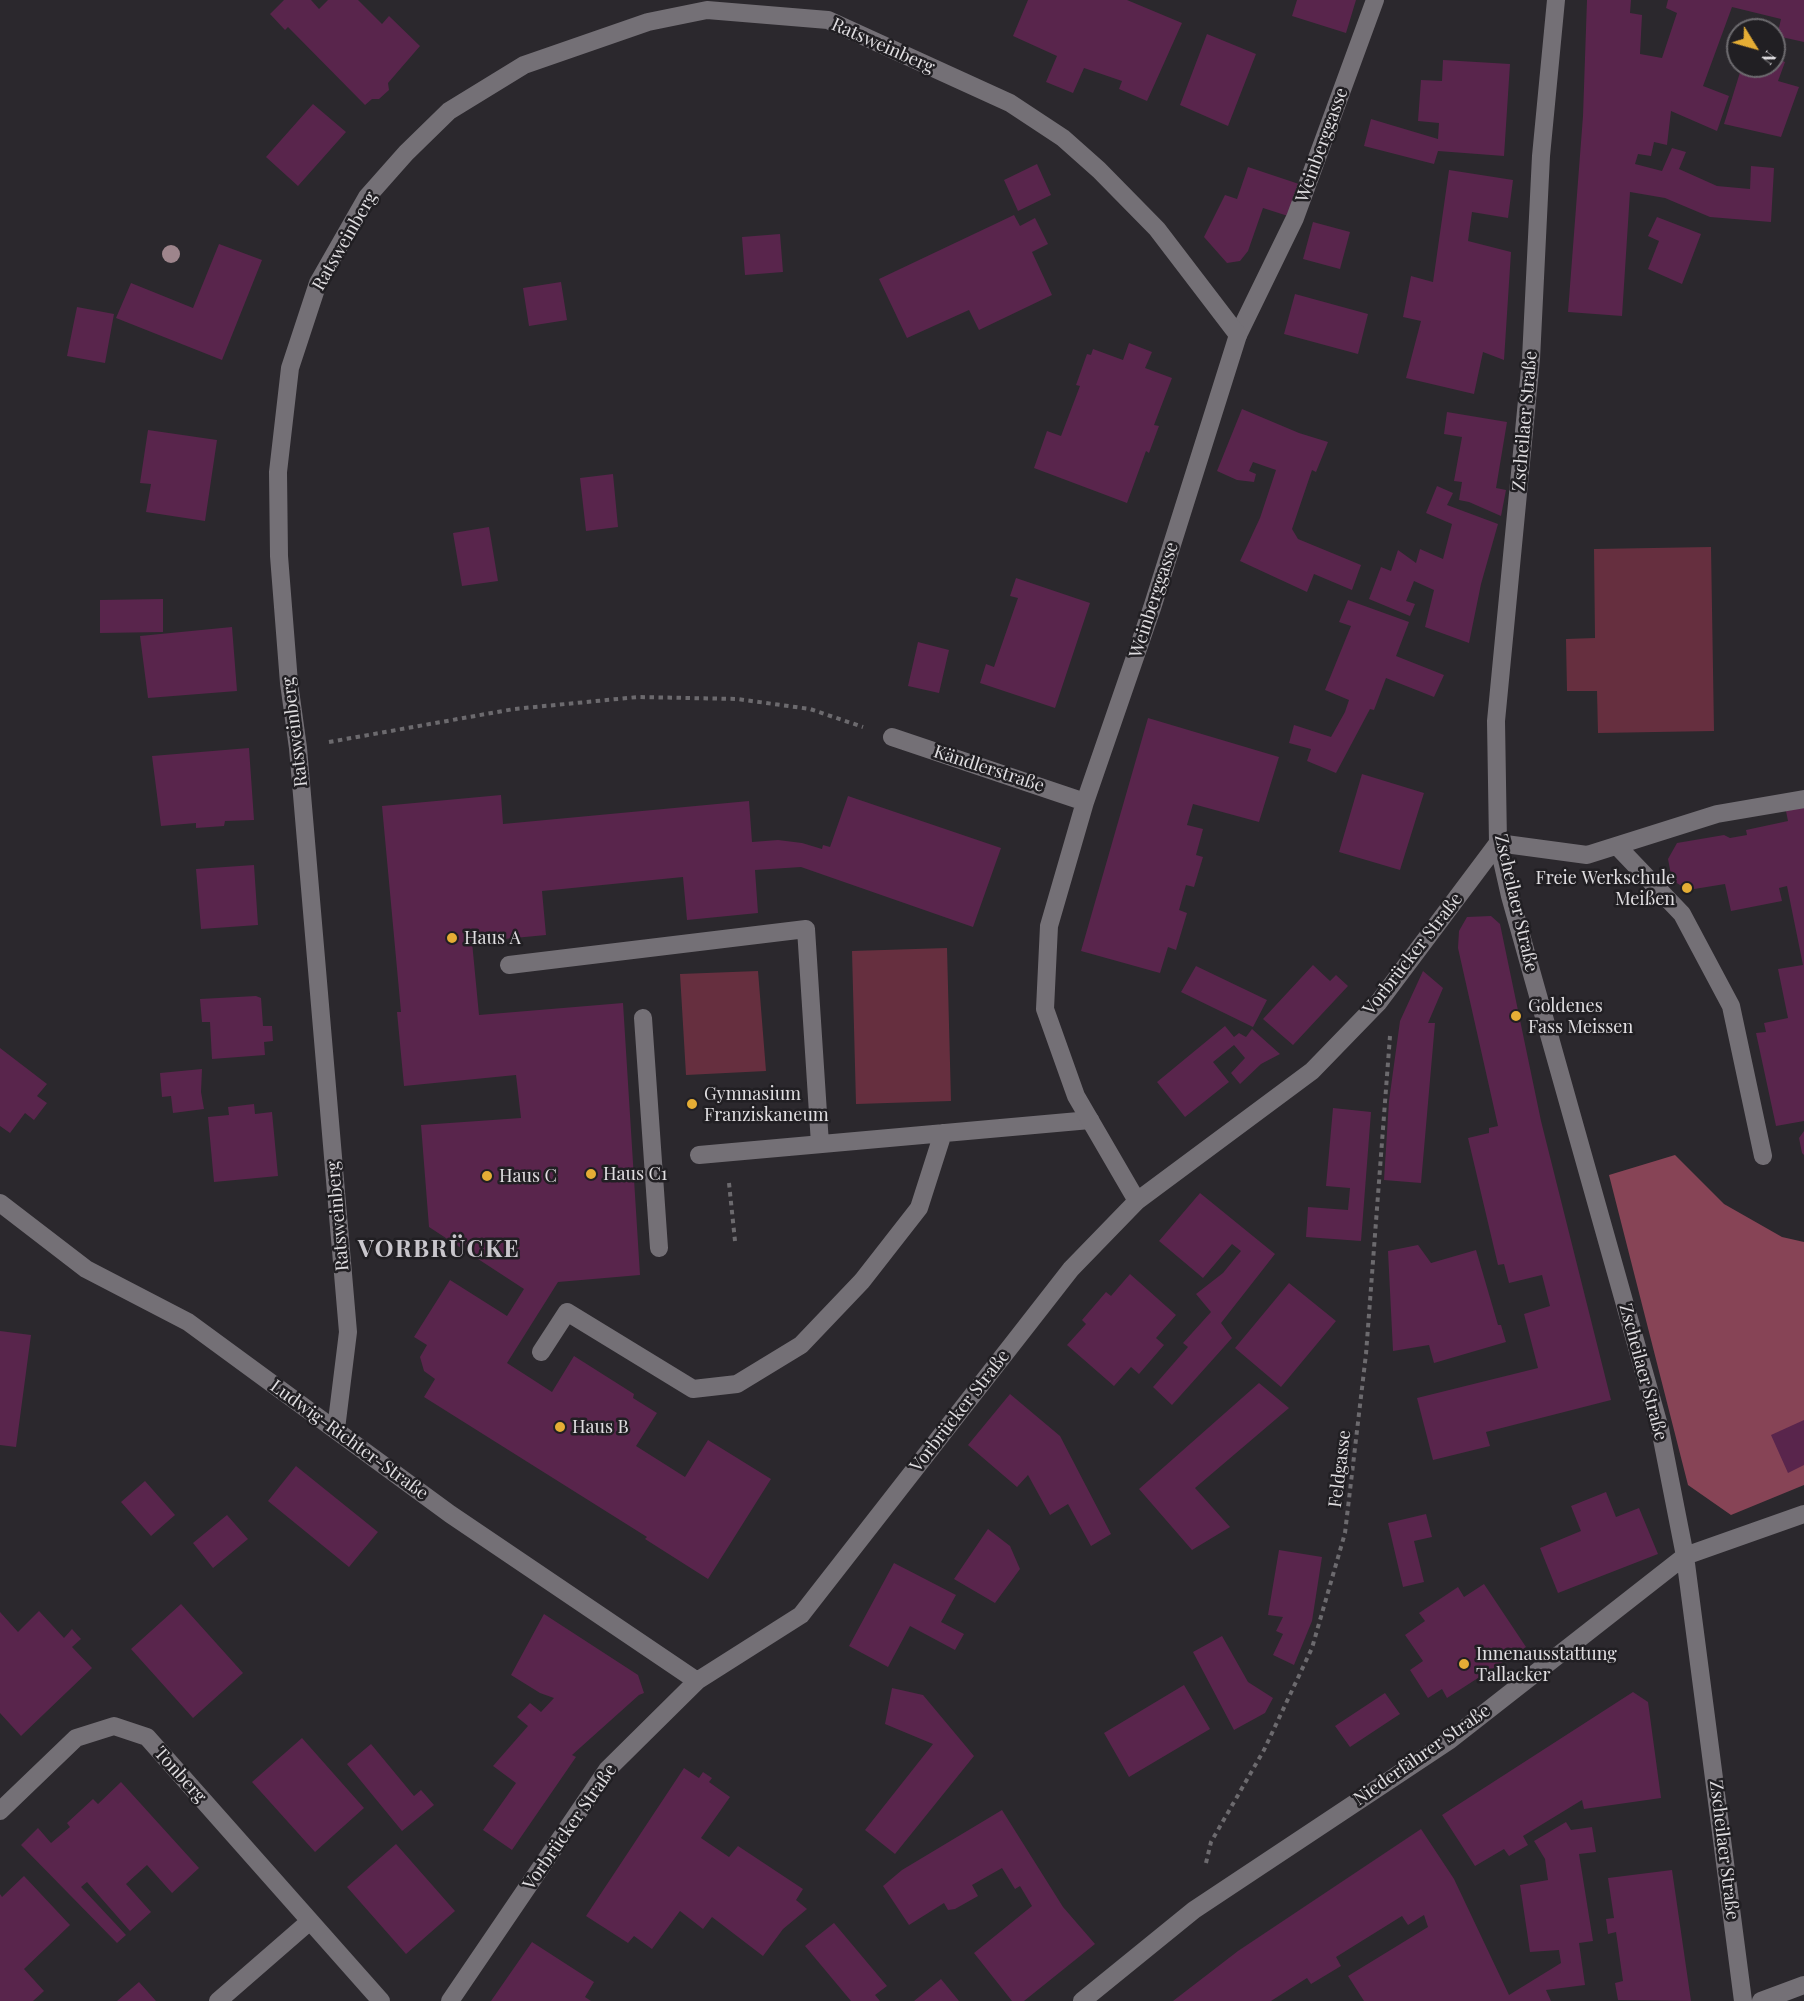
<!DOCTYPE html>
<meta charset="utf-8">
<style>
body{margin:0}
#map{position:relative;width:1804px;height:2001px;overflow:hidden;background:#2b282d;font-family:"Playfair Display",serif}
canvas{display:block}
.north{position:absolute;left:1726px;top:18px;width:60px;height:60px;box-sizing:border-box;background:#211f23;border:2px solid #6d6b6f;border-radius:50%;rotate:127deg;font-size:16px;font-weight:700;line-height:24px;text-align:center;color:#e0dee1}
.north::after{content:'';display:block;margin:auto;width:21px;height:27px;background:#e5ad35;clip-path:polygon(50% 0,100% 100%,50% 72%,0 100%)}
</style>
<div id="map">
<canvas width="1804" height="2001"></canvas>
<div class="north">N</div>
</div>
<script>
const c = document.querySelector('canvas').getContext('2d');
c.lineJoin = 'round';
function fillPath(path, color) { c.fillStyle = color; c.fill(path, 'evenodd'); }
function stroke(path, color, width, dash) { c.strokeStyle = color; c.lineWidth = width; c.lineCap = dash ? 'butt' : 'round'; c.setLineDash(dash || []); c.stroke(path); }
function drawText(font, color, halo, rows, align = 'center') {
  c.font = font + ' "Playfair Display",serif'; c.lineWidth = 5; c.setLineDash([]); c.textBaseline = 'middle'; c.strokeStyle = halo; c.fillStyle = color; for (const [text, x, y, turn = 0] of rows) {
    c.save(); c.translate(x, y); c.rotate((+turn || 0) * Math.PI / 180); c.textAlign = isNaN(turn) ? turn : align; if (halo) c.strokeText(text, 0, 0); c.fillText(text, 0, 0); c.restore();
  }
}
fillPath(new Path2D(`
 M1711,547l3,184 -116,2 -1,-42h-30l-1,-52 29,-1 -1,-89z
 M947,948l4,153 -95,3 -4,-153z
 M758,971l8,100 -80,4 -6,-101z`), '#662f3f');
fillPath(new Path2D(`
 M1675,1155l49,49 58,33 22,5v243l-73,30 -43,-30 -79,-310z`), '#874456');
fillPath(new Path2D(`
 M284,0h27l8,9 9,-9h30l24,24 7,-8 31,30 -32,37 1,7 -10,9h-7l-7,6 -77,-78 -3,3 -15,-16z
 M1028,0h99l55,23 -35,78 -28,-12 3,-8 -38,-13 -11,25 -27,-11 11,-26 -44,-20z
 M1297,0h59l-10,33 -54,-17z
 M1587,0h44l-1,13 12,2 -2,39 22,4 15,-45 -11,-5 2,-8h136v42l-27,-6 4,-17 -49,-12 -29,79 26,10 -12,35 -46,-20 -4,34 -13,-3 -3,14 -13,-2 -3,10 27,7 10,-23 14,4 -7,17 38,17 33,3 1,-23 23,2 -3,54 -61,-5 -45,-19 -35,-6 -8,124 -54,-4 15,-196z
 M1207,34l49,20 -28,72 -48,-21z
 M1774,58l11,4 -7,19 21,6 -18,50 -57,-13 18,-58h32z
 M1443,60l67,4 -6,92 -66,-5 -4,13 -70,-18 7,-27 67,20 1,-16 -21,-2 3,-41 21,1z
 M313,104l33,28 -48,54 -32,-29z
 M1037,164l14,31 -33,16 -14,-31z
 M1248,167l51,17 -11,32 -25,-8 -15,43 -8,10 -13,2 -23,-26 21,-42 12,4z
 M1449,170l64,10 -5,38 -36,-6 -4,29 43,11 -7,108 -21,-8 -9,42 -68,-16 15,-57 -18,-4 8,-41 22,6z
 M1014,215l6,11 15,-8 13,26 -16,8 20,43 -73,35 -10,-20 -62,28 -28,-59z
 M1657,217l44,17 -19,50 -34,-15 11,-28 -11,-5z
 M1313,222l37,10 -10,37 -37,-10z
 M780,234l3,38 -38,3 -3,-38z
 M219,244l43,16 -40,100 -106,-42 15,-35 62,25z
 M561,282l6,38 -38,6 -6,-38z
 M1295,294l73,20 -10,40 -74,-20z
 M77,307l37,7 -9,49 -38,-7z
 M1129,343l23,9 -7,16 27,10 -18,47 5,1 -10,27 -3,-2 -19,52 -93,-35 13,-37 14,5 19,-50 -4,-1 11,-31 4,1 2,-6 30,11z
 M1242,409l57,24 29,9 -12,30 -4,-2 -20,59 6,10 63,26 -9,25 -38,-16 -7,18 -67,-31 20,-43 16,-48 -23,-8 -4,9 7,3 -2,8 -17,-2 -20,-9z
 M1447,412l60,10 -11,66 10,2 -5,26 -32,-14 -10,-2 3,-18 -8,-1 8,-44 -18,-3z
 M148,430l69,10 -12,81 -59,-9 5,-28 -11,-1z
 M613,474l5,53 -32,4 -6,-53z
 M1437,486l16,7 -6,12 51,19 -17,60 -12,59 -44,-16 9,-37 -20,-9 -8,20 9,3 -5,12 -41,-17 12,-32 10,4 7,-21 18,13 4,-14 23,10 9,-35 -26,-11z
 M489,527l9,54 -36,5 -9,-53z
 M1016,578l74,25 -35,105 -75,-25 6,-19 8,3 24,-69 -8,-2z
 M163,599v33l-63,1v-33z
 M1348,600l61,22 -13,34 48,19 -10,22 -48,-19 -12,32 -4,-1 -34,64 -29,-12 4,-12 -22,-6 5,-18 37,12 14,-25 4,-12 -24,-10 26,-64 -12,-4z
 M232,627l5,64 -89,7 -8,-62z
 M918,642l31,8 -10,43 -31,-7z
 M1148,718l131,39 -20,65 -66,-18 -6,21 16,4 -7,26 7,2 -9,30 -8,-2 -7,25 8,3 -11,37 -8,-3 -8,26 -79,-22z
 M249,748l5,72 -29,1 -1,5 -28,2v-5l-35,3 -9,-70z
 M1362,774l62,19 -24,77 -61,-18z
 M501,795l2,29 246,-23 3,41 26,-2 24,3 20,6 1,-4 7,2 18,-51 153,52 -28,79 -172,-60 -46,3 3,43 -71,7 -4,-43 -141,14 4,44 -74,7 7,73 144,-12 17,272 -82,7 -51,81 45,29 22,-36 60,38 -1,4 24,15 -21,33 49,31 23,-37 63,39 -63,100 -63,-40 2,-2 -223,-140 11,-18 -11,-8 -4,-14 7,-12 -13,-8 36,-57 57,36 17,-27 -95,-62 -8,-102 100,-7 -5,-43 -112,11 -7,-74h4l-19,-206z
 M1804,807v314l-28,5 -20,-93 10,-1 -2,-9 24,-5 -10,-49 25,-4 -16,-79 -8,2 3,13 -51,10 -6,-27 -37,6 -16,-10 -4,-21 9,-16 47,-8 6,3 17,-3 -1,-5 42,-9 -2,-10z
 M254,865l4,60 -57,4 -5,-60z
 M1491,916l9,8 41,197 70,279 -125,32 4,14 -57,14 -16,-62 121,-30 -14,-54 26,-8 -8,-31 -33,8 -5,-19 -6,1 -30,-127 21,-5v-5l9,-2 -40,-178 1,-17 8,-14z
 M1313,965l17,16 6,-6 12,11 -55,59 -30,-26z
 M1196,966l71,34 -14,27 -72,-35z
 M1423,971l20,17 -15,35h7l-14,160 -37,-3 5,-79 11,-80z
 M256,996l5,2 2,28h9l1,15 -9,1 1,13 -53,4 -2,-37h-8l-2,-23z
 M1225,1026l9,11 5,-4 7,4 6,-8 28,25 -19,10 -21,20 -9,-11 14,-15 -11,-13 -21,17 16,20 -44,35 -28,-35z
 M0,1048l47,36 -10,12 10,7 -13,17 -9,-7 -15,20 -10,-7z
 M202,1069l-1,23 3,17 -31,4 -2,-17 -9,1 -2,-24z
 M254,1104l1,10 17,-2 6,64 -64,6 -6,-65 21,-2 -1,-8z
 M1333,1108l38,4 -10,129 -55,-4 2,-30 40,3 2,-22 -24,-2z
 M1804,1131v24l-2,-2 -3,-15z
 M1200,1193l75,61 -54,69 11,15 -60,67 -19,-18 35,-40 -5,-4 28,-31 -15,-18 27,-21 18,-22 -9,-7 -29,34 -44,-37z
 M1418,1245l13,18 45,-13 22,75h3l5,17 -72,21 -5,-18 -36,6 -5,-100z
 M1130,1274l46,41 -20,23 8,7 -25,29 -8,-7 -17,19 -47,-41 19,-21 -4,-4 24,-28 5,4z
 M1289,1283l47,38 -55,66 -46,-39z
 M0,1331l31,4 -15,112 -16,-2z
 M1259,1383l30,25 -94,80 35,39 -38,23 -53,-61z
 M1010,1394l50,42 51,98 -20,12 -23,-42 -18,11 -22,-40 -11,12 -49,-42z
 M1804,1420v45l-16,8 -17,-38z
 M296,1466l82,66 -29,35 -81,-66z
 M145,1481l30,34 -24,21 -30,-34z
 M1606,1492l10,25 23,-9 19,46 -100,39 -18,-45 41,-17 -10,-25z
 M1426,1514l6,23 -18,4 10,41 -21,5 -15,-64z
 M227,1515l21,24 -35,29 -20,-25z
 M988,1529l22,17 10,23 -25,34 -41,-24z
 M1279,1550l43,7 -10,64 -18,44 -21,-10 10,-21 -7,-3 7,-14 -15,-2z
 M894,1563l62,32 -15,27 23,12 -9,16 -45,-24 -22,41 -39,-21z
 M1484,1584l42,63 -79,51 -5,-9 -14,9 -18,-28 13,-9 -18,-26 20,-14 -6,-8 39,-26 6,10z
 M181,1604l62,69 -50,45 -62,-69z
 M39,1611l25,27 8,-9 9,10 -9,8 20,21 -71,68 -21,-23v-101l18,20z
 M544,1614l94,61 6,18 -5,2 -67,60 4,2 -64,93 -29,-20 33,-47 -23,-17 35,-40 -11,-9 13,-14 11,9 13,-14 -14,-5 -29,-18z
 M1222,1636l26,46 25,16 -8,15 -31,17 -41,-78z
 M1184,1685l26,44 -81,48 -25,-44z
 M892,1688l31,7 51,61 -79,98 -30,-24 68,-86 -48,-20z
 M1633,1692l15,10 13,96 -77,11 -2,-9 -59,36 5,9 -19,11 -5,-7 -29,17 -33,-51z
 M1385,1693l15,21 -50,33 -15,-21z
 M302,1738l62,70 -49,44 -63,-70z
 M371,1744l43,52 7,-6 13,15 -32,26 -55,-67z
 M684,1768l15,10 4,-6 9,6 -3,4 21,15 -29,41 28,19 9,-11 65,43 -7,11 11,9 -24,20 -20,27 -51,-39 -9,12 -23,-18 -28,38 -18,-13 -6,7 -42,-27z
 M121,1782l78,86 -27,25 -25,-28 -21,19 25,28 -21,19 -43,-49 -6,5 45,48 -9,8 -96,-98 17,-17 13,15 19,-16 -3,-4 26,-24 5,5z
 M1002,1810l61,97 32,37 -71,57h-12l-38,-48 58,-47 -12,-20 -5,3 -13,-21 -30,17 6,11 -23,13 -7,1 -4,-7 -35,22 -26,-39 19,-16z
 M1566,1822l5,8 21,-3 4,25 -17,2 14,87 -14,2 6,42 -39,5 5,11h-187l-16,-25 80,-49 -4,-12 -16,10 -6,-9 -66,41 5,9 -30,18 -4,-6 -36,23h-98l65,-50 183,-122 33,50 55,116 52,-32 -2,-13 -29,2 -10,-67 28,-5 -3,-21 -11,-18z
 M396,1844l59,67 -49,43 -59,-67z
 M1672,1870l19,131 -73,-1 -3,-17 8,-2 -7,-49 -8,2 -2,-15 8,-1 -6,-40z
 M24,1876l46,49 -46,44 20,22 -11,10h-33v-107l2,3z
 M834,1923l53,63 -12,9 5,6h-29l-46,-55z
 M532,1942l62,40 -9,15 6,4h-100z
 M941,1979l18,22h-45z
 M139,1982l17,19h-39z`), '#59254c');
stroke(new Path2D(`
 M329,742l185,-33 124,-12 99,2 73,10 53,18
 M729,1183l6,58
 M1206,1863l5,-21 53,-92 48,-102 33,-115 21,-179 24,-318`), '#6c6a6e', 4, [4.5, 4.5]);
stroke(new Path2D(`
 M1238,335l57,-117 80,-218
 M1498,843l89,12 130,-41 87,-15
 M1617,846l65,68 49,92 32,150
 M509,965l297,-36 14,215
 M643,1018l16,230
 M699,1155l391,-35
 M541,1352l26,-40 126,77 44,-5 64,-39 61,-64 57,-73 24,-75
 M1761,2001l43,-16`), '#747076', 18);
stroke(new Path2D(`
 M1556,0l-15,156 -10,203 -35,362 2,122 12,53 150,533 25,127 58,445
 M892,737l193,65
 M0,1203l86,66 102,53 262,192 247,167
 M336,1429l12,-97 -50,-584 -9,-65 -10,-127 -1,-84 12,-104 28,-85 49,-86 39,-44 43,-42 75,-46 124,-43 59,-12 121,10 182,83 53,35 36,32 58,59 81,106 -86,273 -67,194 -36,124 -4,83 31,87 61,105
 M0,1811l76,-73 38,-12 33,11 234,264
 M218,2001l92,-80
 M450,2001l157,-231 90,-89 104,-66 270,-346 66,-68 175,-130 66,-68 120,-160
 M1082,2001l112,-91 256,-170 235,-184 119,-42`), '#747076', 18);
c.fillStyle = '#9e858c';
for (const [x, y] of [
 [171,254]
]) { c.beginPath(); c.arc(x, y, 9, 0, 2 * Math.PI); c.fill(); }
for (const [x, y, r, color] of [
 [1687,888,6,"#e5ad35"],
 [452,938,6,"#e5ad35"],
 [1516,1016,6,"#e5ad35"],
 [692,1104,6,"#e5ad35"],
 [591,1174,6,"#e5ad35"],
 [487,1176,6,"#e5ad35"],
 [560,1427,6,"#e5ad35"],
 [1464,1664,6,"#e5ad35"]
]) { const dot = new Path2D(); dot.arc(x, y, r, 0, 2 * Math.PI); c.fillStyle = color; c.fill(dot); stroke(dot, '#211f23', 2); }
drawText('18px', '#e0dee1', '#211f23', [
 ["Ratsweinberg",883,46,24],
 ["Weinberggasse",1322,145,-70],
 ["Ratsweinberg",345,241,-60],
 ["Zscheilaer Straße",1525,421,-85],
 ["Weinberggasse",1154,600,-72],
 ["Ratsweinberg",295,732,-97],
 ["Kändlerstraße",989,769,18],
 ["Zscheilaer Straße",1516,903,77],
 ["Vorbrücker Straße",1413,954,-52],
 ["Ratsweinberg",338,1216,-95],
 ["Zscheilaer Straße",1643,1372,75],
 ["Vorbrücker Straße",960,1411,-52],
 ["Ludwig-Richter-Straße",349,1440,36],
 ["Feldgasse",1340,1469,-83],
 ["Niederfährer Straße",1422,1755,-35],
 ["Tonberg",180,1775,48],
 ["Vorbrücker Straße",570,1827,-55],
 ["Zscheilaer Straße",1724,1850,83]
]);
drawText('18px', '#e0dee1', '#211f23', [
 ["Freie Werkschule",1675,878,"right"],
 ["Meißen",1675,899,"right"],
 ["Haus A",464,938],
 ["Goldenes",1528,1006],
 ["Fass Meissen",1528,1027],
 ["Gymnasium",704,1094],
 ["Franziskaneum",704,1115],
 ["Haus C1",603,1174],
 ["Haus C",499,1176],
 ["Haus B",572,1427],
 ["Innenausstattung",1476,1654],
 ["Tallacker",1476,1675]
], 'left');
c.letterSpacing = '1.5px';
drawText('bold 24px', '#c9c6cc', '#211f23', [
 ["VORBRÜCKE",439,1250]
]);
c.letterSpacing = '0px';
</script>
